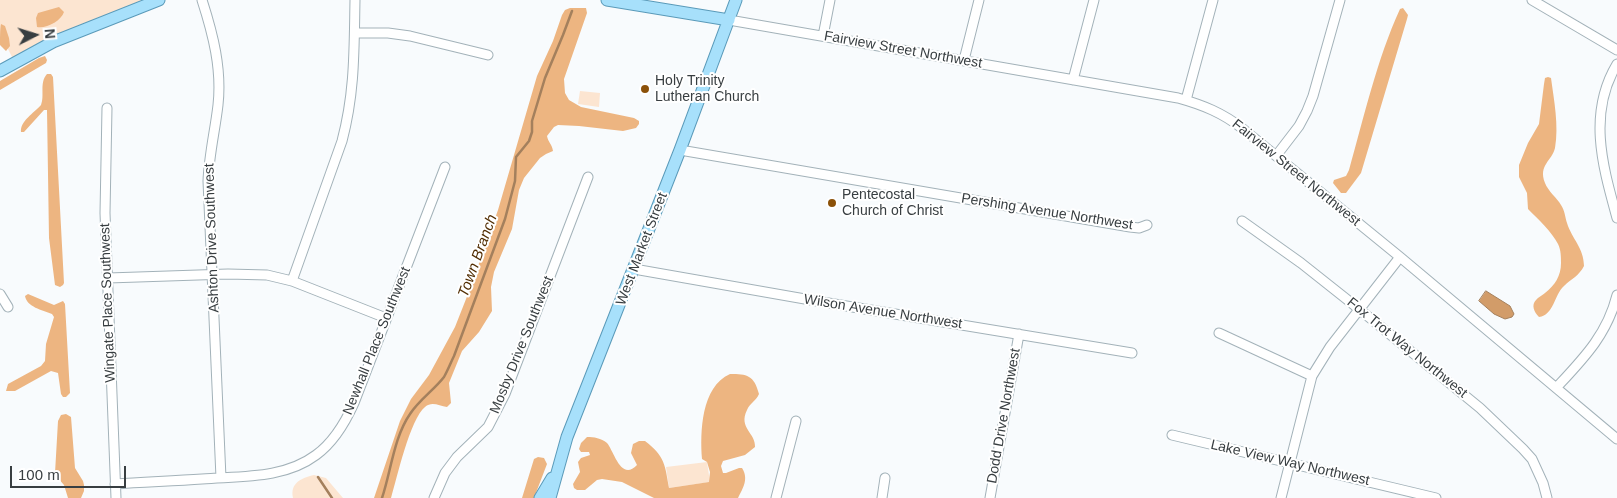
<!DOCTYPE html>
<style>
body{margin:0}
#map{position:relative;width:1617px;height:498px;overflow:hidden;background:#f8fbfd;font-family:Helvetica,sans-serif}
canvas{display:block}
.north{position:absolute;left:10px;top:10px;width:50px;height:50px;-webkit-text-stroke:4px #fff;paint-order:stroke;rotate:85deg;font-size:14px;font-weight:700;line-height:20px;text-align:center;color:#383e41}
.north::after{content:'';display:block;margin:auto;width:18px;height:22px;background:#383e41;clip-path:polygon(50% 0,100% 100%,50% 72%,0 100%)}
.scale{position:absolute;left:10px;top:466px;width:116px;height:22px;box-sizing:border-box;border:2px solid #383e41;border-top:0;padding-left:6px;font-size:15px;line-height:18px;white-space:nowrap;color:#383e41;-webkit-text-stroke:4px #fff;paint-order:stroke}
</style>
<div id="map">
<canvas width="1617" height="498"></canvas>
<div class="north">N</div>
<div class="scale">100 m</div>
</div>
<script>
const c = document.querySelector('canvas').getContext('2d');
c.lineJoin = 'round';
function fillPath(path, color) { c.fillStyle = color; c.fill(path, 'evenodd'); }
function stroke(path, color, width, dash) { c.strokeStyle = color; c.lineWidth = width; c.lineCap = dash ? 'butt' : 'round'; c.setLineDash(dash || []); c.stroke(path); }
function drawText(font, color, halo, rows, align = 'center') {
  c.font = font + ' Helvetica,sans-serif'; c.lineWidth = 4; c.setLineDash([]); c.textBaseline = 'middle'; c.strokeStyle = halo; c.fillStyle = color; for (const [text, x, y, turn = 0] of rows) {
    c.save(); c.translate(x, y); c.rotate((+turn || 0) * Math.PI / 180); c.textAlign = isNaN(turn) ? turn : align; if (halo) c.strokeText(text, 0, 0); c.fillText(text, 0, 0); c.restore();
  }
}
fillPath(new Path2D(`
 M0,0h159l-144,63 -15,-30z
 M580,91l20,2 -1,14 -21,-3z
 M707,462l3,20 -41,6 -3,-21z
 M314,475l12,3 17,20h-50c-3,-15 8,-20 21,-23z`), '#fce5d1');
fillPath(new Path2D(`
 M59,7l5,5c-3,9 -18,17 -27,15l-1,-9 2,-5z
 M570,8h16l1,5 -23,66 1,14 4,7 12,7 53,11 5,3v3l-3,4 -13,3 -44,-5 -21,-1 -4,2 -7,9c1,6 5,8 6,15l-7,3 -6,4 -16,20 -5,12 -7,39 -18,43 -3,15 1,24 -13,21 -17,19 -13,32 2,20 -4,4c-8,-1 -15,-6 -22,0 -15,12 -28,71 -34,91h-17l26,-77 11,-22 18,-24 26,-48 13,-33 30,-84 39,-134 16,-35 9,-26 3,-5z
 M1403,8l5,7 -1,4 -46,154 -15,20h-5l-8,-10 1,-3 12,-4 3,-6c15,-53 28,-111 51,-161z
 M1,24l4,2 4,12 1,8 -4,5 -6,-6c0,-6 0,-16 1,-21z
 M45,56l2,4 -1,3 -46,27v-9l39,-23z
 M47,74h4l2,3 11,206 -1,2 -3,2 -5,-2 -6,-47 -2,-128h-3l-20,22h-3c-1,-11 13,-19 20,-27 4,-10 -2,-22 6,-31z
 M1548,77l3,1c3,22 8,48 4,70 -3,13 -17,17 -10,35 3,8 12,15 16,22 4,6 4,12 6,18 5,16 17,25 17,43 -5,10 -13,13 -20,20 -10,9 -10,29 -25,31 -5,-5 -8,-12 -3,-17 2,-3 7,-5 9,-7 10,-8 16,-17 16,-30 0,-6 0,-13 -3,-19 -6,-12 -20,-25 -30,-35l-1,-16 -8,-16v-12l9,-22 11,-19 5,-40 1,-6z
 M28,294l26,11 9,-4 2,3 5,89 -4,4h-3l-2,-3 -3,-21 -7,-2 -36,20h-9l2,-7 33,-18 4,-5 1,-17 8,-27 -2,-3c-10,-4 -25,-7 -27,-18z
 M730,374c17,0 24,1 29,20 -3,7 -9,9 -12,16 -9,18 9,23 8,37l-10,8 -22,6 -2,5 2,7h3l13,-5h3c7,11 1,20 -4,30h-84l-32,-16 -20,-3 -5,1 -12,10h-8l-3,-2 -1,-4 7,-12 -2,-10 3,-4 9,-3 -1,-3h-8l-2,-3 2,-6 6,-6c7,0 14,1 20,6 7,8 14,39 30,22l-6,-12 2,-9 6,-3h6c20,15 20,24 24,47l40,-6 1,-10 -3,-10 -5,-3c-2,-27 -1,-72 28,-85z
 M66,414l5,3 4,51 8,13 1,4v6l-3,7h-13l-4,-13 -7,-8 -2,-4 3,-52 3,-6z
 M538,457l6,1 3,6 -13,34h-12l12,-39z`), '#edb581');
const water = new Path2D(`
 M1486,291l24,15 4,8 -2,3 -7,2 -11,-5 -15,-13z`);
fillPath(water, '#d29c69');
stroke(water, '#a4805d', 1);
stroke(new Path2D(`
 M318,477l14,21
 M382,498c9,-27 12,-61 28,-84 9,-14 24,-24 34,-37 4,-7 7,-15 10,-21l51,-137 10,-38 1,-24 13,-16 3,-9v-11l13,-43 18,-43 9,-24`), '#a4805d', 2.5);
const minor = new Path2D(`
 M202,0c11,34 20,69 16,105 -3,26 -9,50 -10,76l13,297
 M1532,0l85,50
 M729,20l449,78c25,7 45,15 65,31l157,128 217,182
 M355,33h33l22,3 78,19
 M823,36l7,-36
 M964,60l15,-60
 M1617,64c-30,50 -14,103 0,154
 M1073,80l21,-80
 M1186,100l27,-100
 M107,108l-2,105 11,285
 M680,150l450,77 9,1 8,-3
 M1276,156l23,-30 8,-15 6,-15 27,-96
 M1242,221l59,42 58,46 121,99 43,41 9,10 11,24 4,15
 M634,269l188,33 310,51
 M108,278l120,-4 39,1 25,6 94,37
 M292,281l50,-140c13,-49 12,-91 13,-141
 M0,294l8,13
 M1219,333l93,43
 M1556,388c27,-29 51,-53 61,-93
 M1172,435l264,63
 M115,484c29,-2 58,-3 87,-5 39,-3 82,0 114,-24 18,-13 29,-32 38,-52l91,-236
 M434,498l11,-25 12,-16 31,-30 17,-33 83,-217
 M776,498l20,-77
 M882,498l3,-20
 M990,498l29,-164
 M1281,498l31,-122 18,-29 70,-90`);
const major = new Path2D(`
 M607,0l122,20
 M0,71l53,-29 106,-42
 M540,498l12,-20
 M550,498l17,-61 113,-287 56,-150`);
stroke(minor, '#a3b2b9', 11);
stroke(major, '#5a9ab9', 13);
stroke(minor, '#fff', 9);
stroke(major, '#a7e0fb', 11);
for (const [x, y, r, color] of [
 [645,89,5,"#8b5109"],
 [832,203,5,"#8b5109"]
]) { const dot = new Path2D(); dot.arc(x, y, r, 0, 2 * Math.PI); c.fillStyle = color; c.fill(dot); stroke(dot, '#fff', 2); }
drawText('14px', '#383e41', '#fff', [
 ["Fairview Street Northwest",903,50,10],
 ["Fairview Street Northwest",1296,173,39],
 ["Pershing Avenue Northwest",1047,212,9],
 ["Ashton Drive Southwest",212,238,-92],
 ["West Market Street",642,249,-69],
 ["Wingate Place Southwest",108,303,-92],
 ["Wilson Avenue Northwest",883,312,9],
 ["Newhall Place Southwest",377,341,-68],
 ["Mosby Drive Southwest",522,345,-68],
 ["Fox Trot Way Northwest",1407,348,39],
 ["Dodd Drive Northwest",1004,416,-80],
 ["Lake View Way Northwest",1290,463,13]
]);
drawText('14px', '#383e41', '#fff', [
 ["Holy Trinity",655,81],
 ["Lutheran Church",655,97],
 ["Pentecostal",842,195],
 ["Church of Christ",842,211]
], 'left');
drawText('italic 15px', '#522e04', '#fff', [
 ["Town Branch",478,256,-70]
]);
</script>
